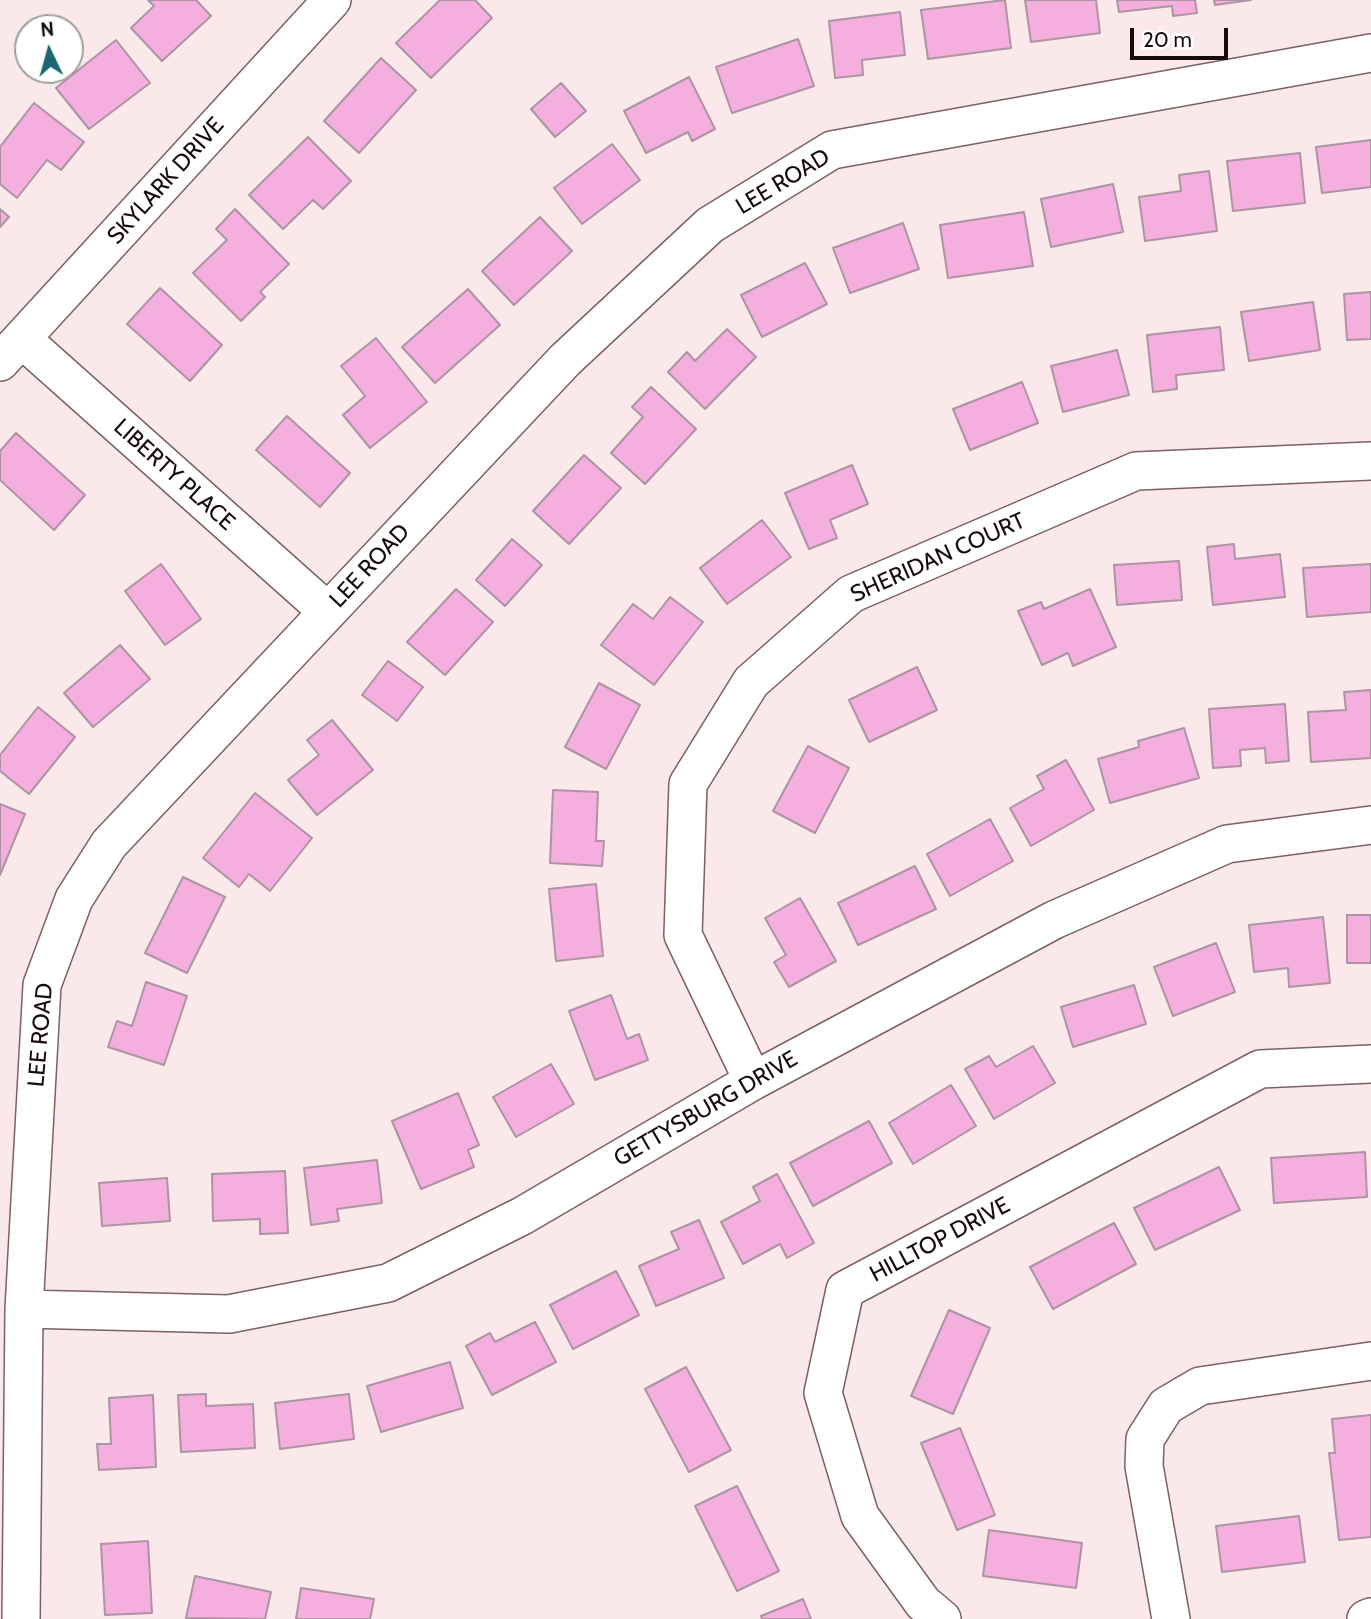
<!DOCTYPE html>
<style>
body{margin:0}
#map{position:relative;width:1371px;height:1619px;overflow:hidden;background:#fbe8ea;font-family:Cabin,sans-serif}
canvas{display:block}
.north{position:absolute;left:14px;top:14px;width:70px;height:70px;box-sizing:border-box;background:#fff;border:2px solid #a19d9e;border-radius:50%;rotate:355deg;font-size:19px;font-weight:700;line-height:28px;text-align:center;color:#150b0d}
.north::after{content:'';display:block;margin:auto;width:24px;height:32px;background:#1d6673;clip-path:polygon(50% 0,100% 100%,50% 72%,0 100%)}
.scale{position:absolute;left:1130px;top:28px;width:98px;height:32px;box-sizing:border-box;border:4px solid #150b0d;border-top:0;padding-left:9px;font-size:21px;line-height:24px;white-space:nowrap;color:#150b0d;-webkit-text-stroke:5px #fff;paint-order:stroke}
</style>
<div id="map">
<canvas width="1371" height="1619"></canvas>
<div class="north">N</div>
<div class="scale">20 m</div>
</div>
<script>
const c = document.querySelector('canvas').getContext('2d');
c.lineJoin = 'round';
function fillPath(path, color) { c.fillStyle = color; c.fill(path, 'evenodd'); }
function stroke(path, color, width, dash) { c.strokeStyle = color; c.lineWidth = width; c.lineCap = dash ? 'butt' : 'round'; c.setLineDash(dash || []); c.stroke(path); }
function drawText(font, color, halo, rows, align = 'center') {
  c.font = font + ' Cabin,sans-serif'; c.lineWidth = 6; c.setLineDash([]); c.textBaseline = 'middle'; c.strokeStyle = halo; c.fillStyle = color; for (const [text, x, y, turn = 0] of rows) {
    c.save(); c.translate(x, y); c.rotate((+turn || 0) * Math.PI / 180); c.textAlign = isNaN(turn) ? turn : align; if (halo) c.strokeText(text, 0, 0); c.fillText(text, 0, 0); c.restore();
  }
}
const building = new Path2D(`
 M148,0h48l15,16 -49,45 -31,-33 23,-22z
 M440,0h35l17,18 -61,60 -35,-35z
 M1005,0l6,48 -83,11 -7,-49z
 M1025,0h71l4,33 -69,9z
 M1117,0h78l2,13 -24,3 -1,-10 -53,6z
 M1214,0h37l-36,5z
 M900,12l5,43 -43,5 1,15 -28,3 -6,-57z
 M798,39l16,47 -82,27 -16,-46z
 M116,40l34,43 -61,46 -33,-41z
 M381,58l35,32 -57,63 -35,-32z
 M689,77l26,52 -23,12 -4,-9 -42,21 -22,-42z
 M561,83l25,28 -31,26 -24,-28z
 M34,103l50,39 -23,28 -14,-10 -30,38 -17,-14v-37z
 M308,137l43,44 -28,28 -10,-9 -30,29 -34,-34z
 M1371,140v47l-49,6 -6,-46z
 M612,144l28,36 -58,44 -28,-36z
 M1300,153l5,50 -72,8 -6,-50z
 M1209,171l8,60 -72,10 -6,-44 42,-6 -2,-16z
 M1113,184l10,48 -72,15 -10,-48z
 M0,209l9,8 -9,10z
 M235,209l54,55 -29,28 5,5 -24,24 -48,-48 34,-33 -11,-11z
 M1024,212l9,54 -85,12 -8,-53z
 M540,217l32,34 -58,54 -32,-34z
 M903,223l16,46 -69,24 -17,-45z
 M805,263l22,41 -65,33 -21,-42z
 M160,288l62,57 -32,36 -63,-57z
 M468,289l32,36 -65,58 -33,-36z
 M1371,292v47l-24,1 -3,-46z
 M1313,302l7,48 -71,11 -8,-49z
 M1220,327l4,43 -48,5 1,14 -24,3 -6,-57z
 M727,329l29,28 -51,52 -37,-37 19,-20 8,9z
 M376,338l51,64 -57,46 -27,-33 22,-19 -24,-30z
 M1117,350l12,45 -66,17 -12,-46z
 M1022,382l16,41 -68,27 -17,-41z
 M651,387l45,42 -51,55 -34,-31 32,-36 -11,-10z
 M287,416l63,57 -30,34 -64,-57z
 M16,433l69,62 -31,35 -54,-50v-29z
 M584,455l37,33 -52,56 -36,-33z
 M852,465l16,39 -38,16 7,18 -28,11 -24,-56z
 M762,520l29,37 -64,47 -27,-36z
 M512,539l30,26 -37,41 -29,-26z
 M1234,544l1,15 45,-5 5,43 -72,8 -6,-58z
 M1179,561l3,39 -65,5 -3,-40z
 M161,564l40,55 -36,26 -40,-54z
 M1371,564v48l-64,5 -4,-49z
 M456,589l37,33 -48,53 -38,-33z
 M1090,589l26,58 -43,19 -5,-13 -26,12 -24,-54 23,-9 3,7z
 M670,597l33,25 -49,63 -53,-40 32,-41 20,15z
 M120,645l30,34 -57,48 -29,-34z
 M388,661l35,26 -26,34 -35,-26z
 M917,667l20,43 -68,32 -20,-42z
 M599,683l41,22 -34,64 -41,-22z
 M1371,690v68l-60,4 -3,-50 38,-2 -2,-18z
 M1285,704l4,57 -23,2 -1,-15 -25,2 1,16 -28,2 -4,-59z
 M38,707l37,30 -46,57 -29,-23v-16z
 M332,720l41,50 -56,45 -29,-35 31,-25 -12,-15z
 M1184,728l15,50 -89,25 -12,-44 41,-12 -1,-6z
 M808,746l41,22 -34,65 -42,-22z
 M1066,760l28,50 -63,36 -21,-38 34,-19 -7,-13z
 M553,790l45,2 -2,49h8l-2,25 -52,-3z
 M255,793l57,45 -42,53 -21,-17 -10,13 -36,-29z
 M0,804l25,10 -25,61z
 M990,819l23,42 -63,35 -23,-42z
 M915,866l21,43 -78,36 -20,-42z
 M183,877l42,20 -38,76 -42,-20z
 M596,884l7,72 -47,5 -7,-72z
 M800,898l36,63 -47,26 -15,-25 12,-7 -21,-37z
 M1347,915h24v48h-24z
 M1323,917l7,66 -41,4 -1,-19 -34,4 -5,-47z
 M1216,943l19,49 -62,24 -19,-49z
 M146,982l41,14 -23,69 -56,-18 9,-26 15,5z
 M1134,985l12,39 -73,23 -12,-40z
 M611,995l16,44 12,-5 9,26 -53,20 -26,-69z
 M1033,1046l22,37 -61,36 -29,-50 24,-13 7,11z
 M551,1064l23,40 -58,33 -23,-40z
 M951,1085l25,41 -63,38 -24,-41z
 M458,1093l21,52 -11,5 6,17 -53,22 -29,-68z
 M869,1121l23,42 -79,43 -23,-43z
 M1365,1152l2,45 -93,6 -3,-45z
 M377,1160l5,43 -45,6 2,12 -28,4 -7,-57z
 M1219,1167l21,43 -85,40 -21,-42z
 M285,1171l3,62 -28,1v-15l-47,2 -1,-47z
 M777,1174l37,69 -27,15 -7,-14 -37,20 -22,-42 39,-21 -7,-14z
 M167,1178l3,43 -68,5 -3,-43z
 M699,1220l25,58 -68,28 -17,-40 40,-17 -8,-17z
 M1114,1223l22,41 -83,45 -23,-42z
 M616,1271l23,44 -66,34 -23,-44z
 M949,1310l41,18 -37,86 -42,-18z
 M535,1322l21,40 -64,33 -26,-49 24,-13 5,9z
 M450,1362l13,46 -82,24 -14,-46z
 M686,1367l45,83 -42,22 -44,-83z
 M206,1394v12l47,-2 2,44 -74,4 -3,-57z
 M349,1394l5,45 -74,10 -5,-46z
 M153,1395l3,72 -57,3 -2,-26h14l-2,-46z
 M1371,1415v122l-32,3 -10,-87h6l-3,-34z
 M960,1428l35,87 -38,15 -36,-87z
 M737,1486l42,85 -42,20 -42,-85z
 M1299,1516l6,46 -83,10 -6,-46z
 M989,1530l93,13 -6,45 -93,-12z
 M148,1541l4,72 -47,2 -4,-71z
 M195,1576l76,16 -6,27 -79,-1z
 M301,1588l73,11 -4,20h-74z
 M803,1599l8,20h-49l-1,-3z`);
fillPath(building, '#f4afde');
stroke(building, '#ac94a3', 2);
const minor = new Path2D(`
 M22,339l305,272
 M0,362l332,-362
 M753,1081l-70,-146 5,-151 63,-102 100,-88 285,-123 234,-10
 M24,1309l205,5 159,-31 134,-67 231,-135 301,-161 173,-76 144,-19
 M21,1619l3,-310 18,-324 32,-86 35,-55 456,-484 145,-135 122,-75 539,-97
 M942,1619l-19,-16 -63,-87 -37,-123 22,-103 415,-221 111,-5
 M1171,1619l-27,-153 1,-27 21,-33 34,-20 171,-25
 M1366,1619l5,-2`);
stroke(minor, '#7b6064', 40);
stroke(minor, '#fff', 37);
drawText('23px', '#150b0d', '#fff', [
 ["SKYLARK DRIVE",166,181,-48],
 ["LEE ROAD",783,182,-31],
 ["LIBERTY PLACE",174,475,42],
 ["SHERIDAN COURT",938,558,-24],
 ["LEE ROAD",370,566,-47],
 ["LEE ROAD",41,1035,-85],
 ["GETTYSBURG DRIVE",706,1109,-30],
 ["HILLTOP DRIVE",940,1240,-28]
]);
</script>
